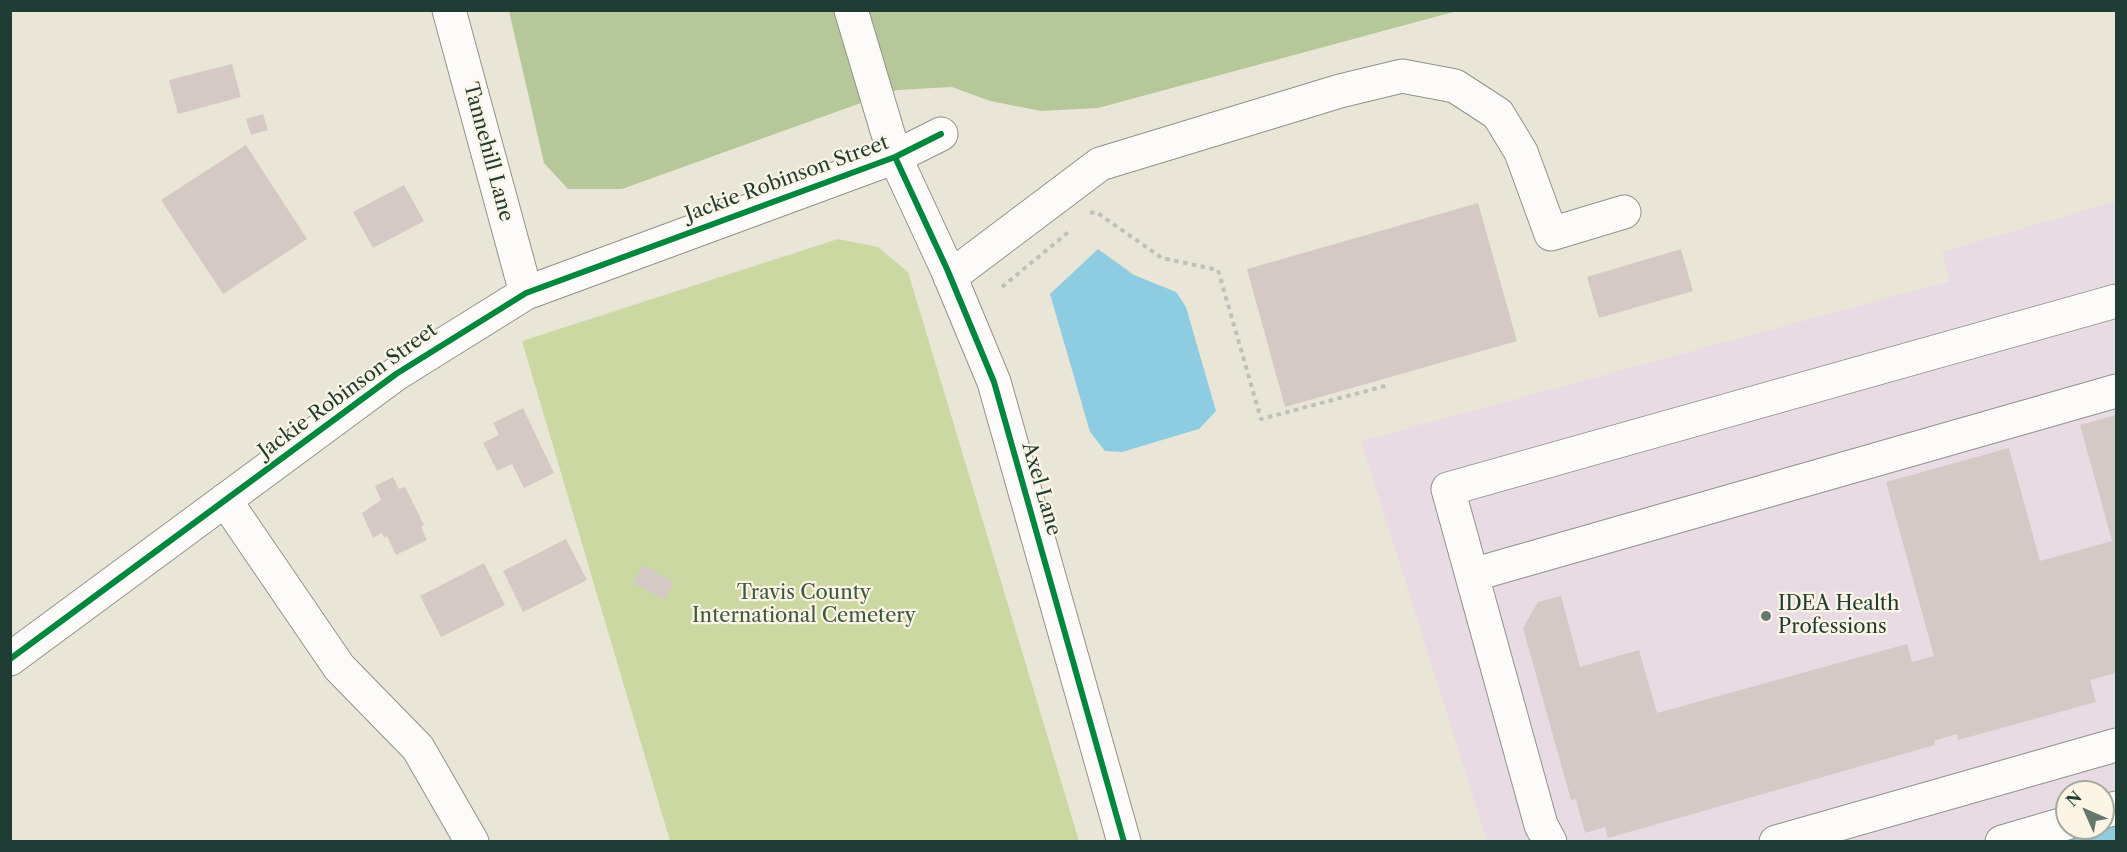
<!DOCTYPE html>
<style>
body{margin:0}
#map{position:relative;width:2127px;height:852px;overflow:hidden;background:#eae6d7;font-family:"Libre Caslon Text",serif}
canvas{display:block}
.frame{position:absolute;inset:0;border:12px solid #1f3d34;pointer-events:none}
.north{position:absolute;left:2055px;top:780px;width:60px;height:60px;box-sizing:border-box;background:#fcf5e5;border:2px solid #a4ab9e;border-radius:50%;rotate:315deg;font-size:16px;font-weight:700;line-height:24px;text-align:center;color:#1f3d34}
.north::after{content:'';display:block;margin:auto;width:21px;height:27px;background:#66786d;clip-path:polygon(50% 0,100% 100%,50% 72%,0 100%)}
</style>
<div id="map">
<canvas width="2127" height="852"></canvas>
<div class="frame"></div>
<div class="north">N</div>
</div>
<script>
const c = document.querySelector('canvas').getContext('2d');
c.lineJoin = 'round';
function fillPath(path, color) { c.fillStyle = color; c.fill(path, 'evenodd'); }
function stroke(path, color, width, dash) { c.strokeStyle = color; c.lineWidth = width; c.lineCap = dash ? 'butt' : 'round'; c.setLineDash(dash || []); c.stroke(path); }
function drawText(font, color, halo, rows, align = 'center') {
  c.font = font + ' "Libre Caslon Text",serif'; c.lineWidth = 4.5; c.setLineDash([]); c.textBaseline = 'middle'; c.strokeStyle = halo; c.fillStyle = color; for (const [text, x, y, turn = 0] of rows) {
    c.save(); c.translate(x, y); c.rotate((+turn || 0) * Math.PI / 180); c.textAlign = isNaN(turn) ? turn : align; if (halo) c.strokeText(text, 0, 0); c.fillText(text, 0, 0); c.restore();
  }
}
fillPath(new Path2D(`
 M2116,201v640h-629l-126,-400 589,-160 -8,-29zM2067,792h36v36h-36z`), '#e9dbe4');
fillPath(new Path2D(`
 M838,239l40,8 30,25 171,569h-409l-148,-500z`), '#cbd8a1');
fillPath(new Path2D(`
 M509,11h948l-359,97 -57,3 -51,-10 -38,-14 -55,3 -275,99h-54l-24,-26z`), '#b6c899');
fillPath(new Path2D(`
 M1098,249l36,26 42,17 10,15 30,104 -17,18 -77,23 -17,-1 -15,-19 -40,-138z
 M2116,823v18l-65,1z`), '#8ecde1');
fillPath(new Path2D(`
 M232,64l9,33 -63,17 -9,-34z
 M263,114l5,16 -17,5 -5,-16z
 M246,145l61,94 -84,55 -62,-94z
 M404,185l20,36 -51,27 -20,-36z
 M1478,203l39,138 -232,66 -38,-138z
 M1681,249l12,42 -94,27 -12,-41z
 M523,408l31,65 -30,15 -12,-24 -15,7 -14,-28 16,-8 -6,-12z
 M2116,415v258l-26,7 6,22 -138,38 -1,-6 -23,7 1,4 -327,93 -3,-11 -20,6 -9,-34 -5,1 -48,-172 15,-26 23,-6 19,71 59,-17 18,63 250,-69 5,18 22,-6 -48,-174 123,-34 31,113 72,-20 -32,-116z
 M393,477l6,12 6,-2 19,38 -3,2 6,13 -31,15 -9,-19 -3,2 -2,-5 -9,5 -11,-25 19,-13 -6,-14z
 M566,539l21,41 -64,32 -20,-41z
 M484,563l21,42 -64,32 -21,-41z
 M643,565l31,17 -10,18 -31,-17z`), '#d5c9c6');
const minor = new Path2D(`
 M449,10l77,283
 M851,10l44,147 52,112 47,113 130,460
 M950,277l150,-113 240,-73 62,-15 53,10 43,28 23,38 30,82 73,-22
 M225,500l114,167 79,81 54,94
 M1472,575l644,-184
 M10,659l386,-285 130,-81 369,-136 46,-23
 M2103,812l13,-4
 M1550,842l-9,-17 -93,-336 668,-188
 M1776,842l340,-97
 M2002,842l65,-19`);
stroke(minor, '#90938a', 35);
stroke(new Path2D(`
 M1090,213l6,-1 66,46 56,12 43,149 128,-34
 M1002,287l69,-57`), '#bdc0bc', 4, [4.5, 4.5]);
stroke(minor, '#fcfbf9', 33);
stroke(new Path2D(`
 M895,157l52,112 47,113 130,460
 M10,659l386,-285 130,-81 369,-136 46,-23`), '#00873e', 6);
for (const [x, y, r, color] of [
 [1766,616,6,"#66786d"]
]) { const dot = new Path2D(); dot.arc(x, y, r, 0, 2 * Math.PI); c.fillStyle = color; c.fill(dot); stroke(dot, '#fcf5e5', 2); }
drawText('20px', '#1f3d34', '#fcf5e5', [
 ["Tannehill Lane",488,152,75],
 ["Jackie Robinson Street",787,179,-20],
 ["Jackie Robinson Street",348,391,-36],
 ["Axel Lane",1041,489,74]
]);
drawText('20px', '#3c5a41', '#fcf5e5', [
 ["Travis County",804,593],
 ["International Cemetery",804,616]
]);
drawText('20px', '#1f3d34', '#fcf5e5', [
 ["IDEA Health",1778,604],
 ["Professions",1778,627]
], 'left');
</script>
